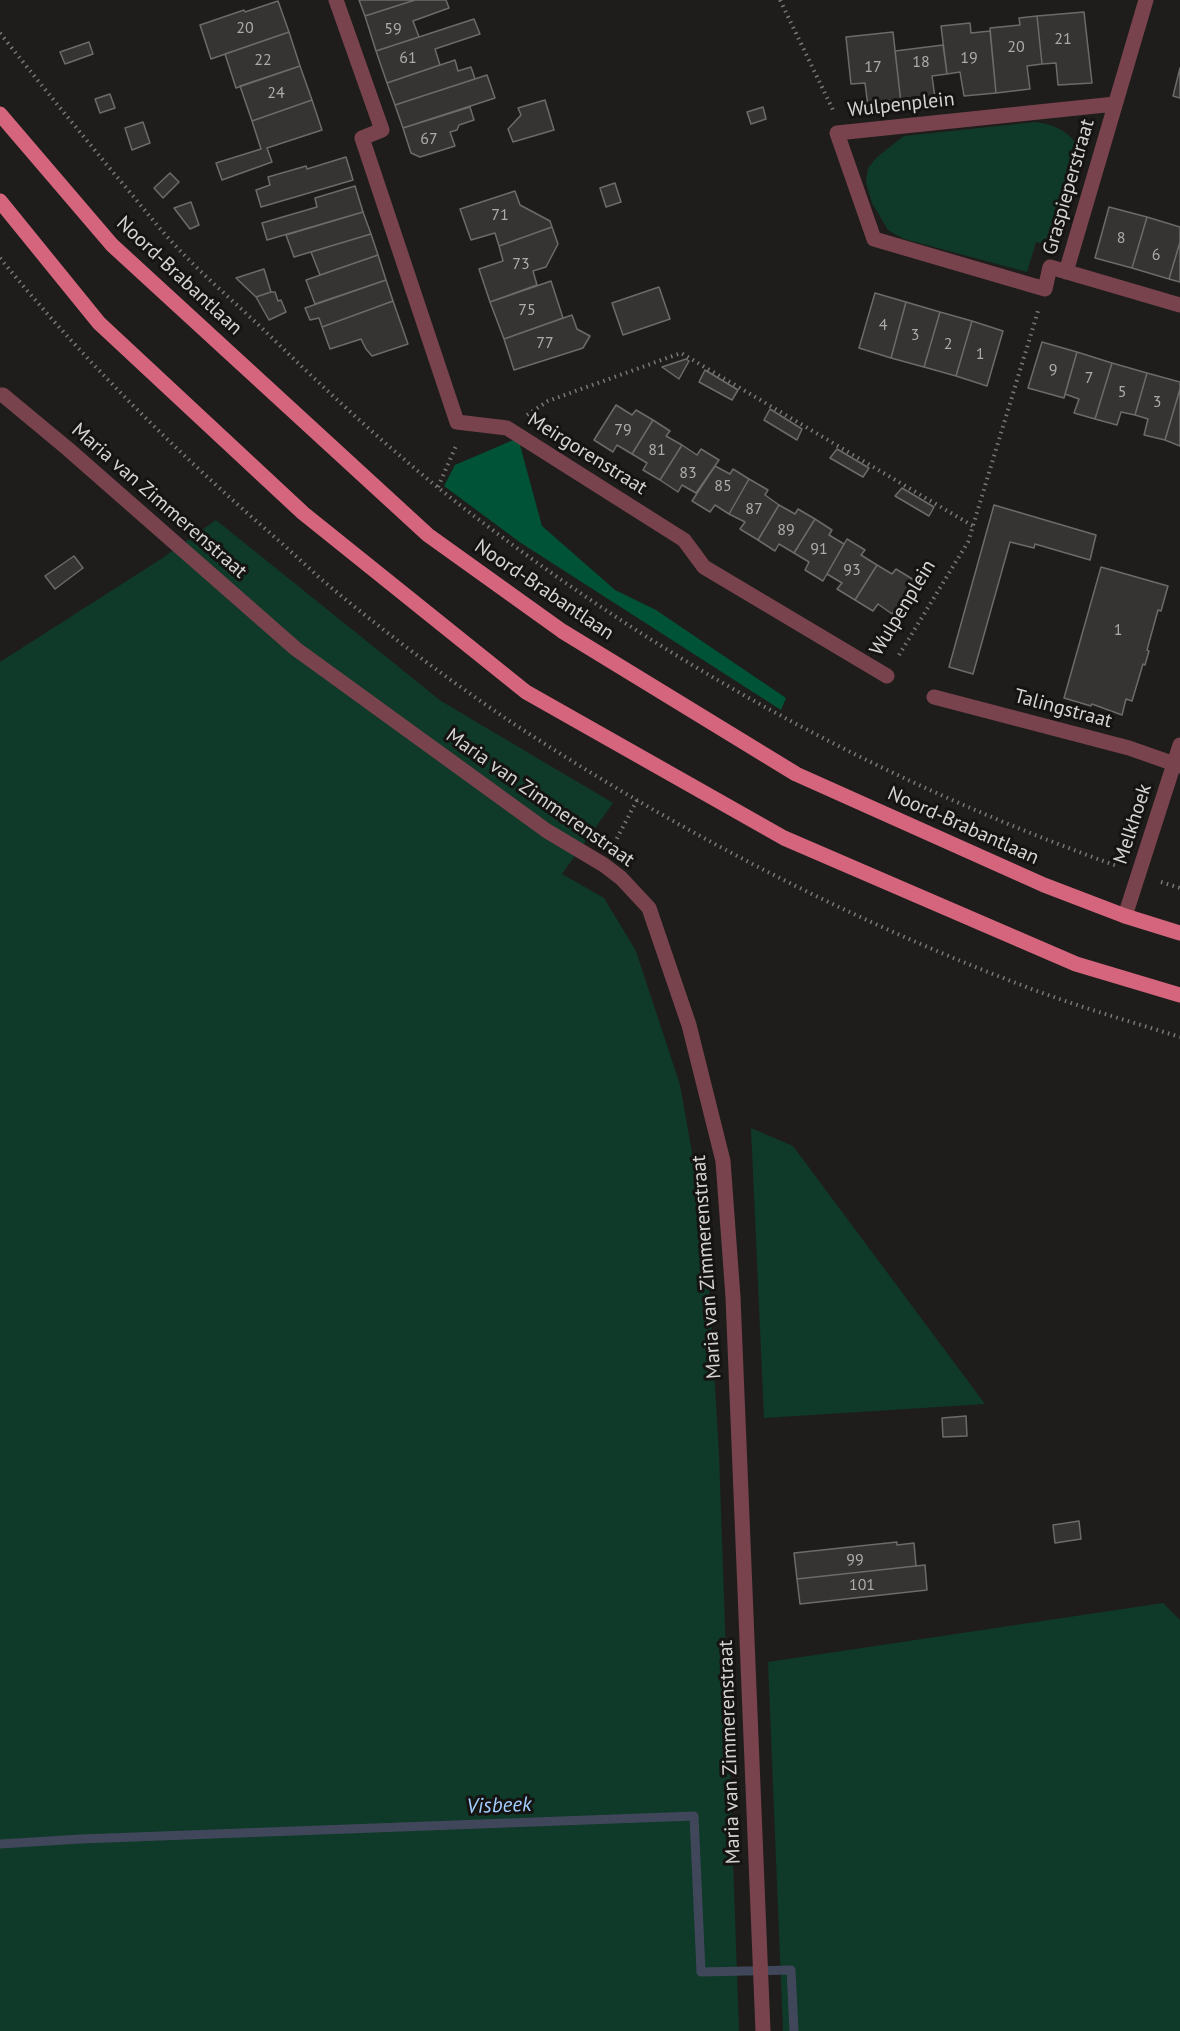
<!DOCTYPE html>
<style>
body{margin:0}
canvas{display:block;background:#1e1d1b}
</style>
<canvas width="1180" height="2031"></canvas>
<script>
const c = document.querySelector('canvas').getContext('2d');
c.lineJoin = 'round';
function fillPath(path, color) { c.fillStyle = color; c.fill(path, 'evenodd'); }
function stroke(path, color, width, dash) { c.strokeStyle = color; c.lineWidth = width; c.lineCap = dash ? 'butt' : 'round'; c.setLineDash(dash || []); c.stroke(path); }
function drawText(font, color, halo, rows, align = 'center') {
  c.font = font + ' "PT Sans",sans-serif'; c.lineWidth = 6; c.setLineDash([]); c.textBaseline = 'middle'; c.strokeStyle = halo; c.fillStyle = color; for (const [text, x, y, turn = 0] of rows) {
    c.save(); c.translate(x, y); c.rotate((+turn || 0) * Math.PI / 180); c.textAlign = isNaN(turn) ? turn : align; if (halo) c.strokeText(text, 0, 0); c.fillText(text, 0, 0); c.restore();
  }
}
fillPath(new Path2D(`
 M1036,122c22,3 42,14 46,37l-26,87 -20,-4 -9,30 -123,-33 -16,-9 -16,-27 -6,-21 2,-14 9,-11 27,-21z
 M216,520l225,181 172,102 -51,71 42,24 32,53 44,134 20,112 10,104 9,153 20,577h-739v-1369l161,-103z
 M751,1128l42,18 192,258 -221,14z
 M1163,1603l17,17v411h-397l-15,-369z`), '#0f3928');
fillPath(new Path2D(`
 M518,438l24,88 73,64 41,20 130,88 -5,12 -260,-167 -77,-57 11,-21z`), '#005337');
stroke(new Path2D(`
 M0,1844l81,-5 613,-23 7,156 90,-2 3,61`), '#40475a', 9);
const building = new Path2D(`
 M359,0h56l-50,16z
 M415,0h31l3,8 -36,13 6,16 -43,14 -11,-35z
 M278,1l11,31 -78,27 -11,-34 44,-15 1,2z
 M1084,12l8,71 -34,2 -2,-22 -14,1 -5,-48z
 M1037,16l5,48 -15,2 3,23 -34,4 -6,-65 30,-3 -1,-7z
 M474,19l6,15 -45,15 5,16 -53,18 -11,-32z
 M970,23l1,10 19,-2 6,62 -32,3 -4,-24 -13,2 -6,-48z
 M289,32l11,34 -64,22 -11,-34z
 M893,32l8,71 -33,3 -3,-23 -14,1 -5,-47z
 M89,42l4,12 -28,10 -5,-12z
 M943,45l4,29 -15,2 3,22 -34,5 -6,-52z
 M455,60l3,11 13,-4 4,12 -80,26 -8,-22z
 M300,66l12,34 -60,21 -12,-35z
 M1180,68v30l-7,-2z
 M487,75l8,23 -92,30 -8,-23z
 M110,94l5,14 -15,5 -5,-14z
 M312,100l10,30 -55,18 5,14 -50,18 -6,-17 45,-14 -9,-28z
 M545,100l9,30 -41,12 -5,-13 13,-14 -3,-7z
 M470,107l4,13 -15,5 -2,5 -7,2 5,14 -35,11 -9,-4 -8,-25z
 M763,107l3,12 -15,5 -4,-12z
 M143,122l7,21 -18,7 -7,-22z
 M346,157l7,23 -92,27 -5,-17 14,-5 -2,-8 38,-11 1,3z
 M170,173l9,9 -16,16 -9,-10z
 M615,183l6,19 -15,5 -6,-19z
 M355,186l8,26 -96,28 -5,-17 55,-16 -2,-9z
 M515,191l5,14 30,16 2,6 -53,19 -4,-13 -24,7 -11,-31z
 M191,202l8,23 -9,4 -16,-21z
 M1109,207l38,10 -15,51 -37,-10z
 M363,212l8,22 -77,23 -8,-22z
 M1147,217l33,10v15l-11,37 -37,-11z
 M552,227l6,17 -12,23 -13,4 4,14 -47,17 -11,-33 24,-8 -4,-15z
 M371,234l7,21 -58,20 -9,-23z
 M1180,242v40l-11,-3z
 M378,255l8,25 -71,24 -9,-24z
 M264,269l7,23 -15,5 -20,-19z
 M386,280l7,21 -71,26 -3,-9 -9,2 -5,-12z
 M551,281l12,37 -59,21 -14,-37z
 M659,287l11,32 -47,16 -11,-32z
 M271,292h4l3,9 3,-1 5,12 -17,8 -13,-23z
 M875,293l31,9 -15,56 -32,-10z
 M393,301l15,43 -36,12 -6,-7 -5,-10 -31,10 -8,-22z
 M906,302l34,10 -16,55 -33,-9z
 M940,312l32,9 -16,55 -32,-9z
 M572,315l5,14 13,7 -7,12 -69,22 -10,-31z
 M972,321l31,10 -16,55 -31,-10z
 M1042,342l35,10 -13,46 -36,-10z
 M1077,352l35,11 -17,56 -21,-6 5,-14 -14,-5z
 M686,359l3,2 -10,18 -17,-12z
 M1112,363l35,10 -12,42 -14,-3 -4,13 -22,-6z
 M705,370l33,20 -6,10 -33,-18z
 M1147,373l33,9v7l-15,51 -21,-5 4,-16 -13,-4z
 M1180,389v57l-15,-6z
 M616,405l16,10 4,-5 17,10 -21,34 -15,-9 -4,7 -19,-12z
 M770,409l32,20 -5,11 -33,-20z
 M653,420l17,11 -4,5 16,9 -22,35 -17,-10 4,-7 -15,-9z
 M682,445l15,10 4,-6 18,11 -23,33 -14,-8 -4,7 -18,-12z
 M837,449l32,19 -6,9 -33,-19z
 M715,466l15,8 3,-5 16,10 -20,35 -14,-9 -5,7 -18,-11z
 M749,479l19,11 -3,5 14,10 -21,35 -18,-11 5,-7 -16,-8z
 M902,488l32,19 -5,9 -34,-20z
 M779,505l16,9 3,-5 17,10 -21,34 -15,-9 -4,7 -17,-11z
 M994,505l102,30 -6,25 -55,-16 -1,4 -24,-6 -37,132 -24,-7z
 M815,519l17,11 -3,5 15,9 -21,37 -18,-11 4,-8 -15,-9z
 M847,539l18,11 -4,5 16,10 -22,35 -18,-11 5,-6 -15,-9z
 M74,556l9,12 -28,21 -10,-13z
 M877,565l15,9 4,-5 18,11 -22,34 -14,-10 -5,7 -18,-11z
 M1101,567l67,19 -7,25 -3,-1 -11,40 2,1 -4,14 -2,-1 -11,37 -6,-2 -4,16 -30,-11 -1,2 -27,-8z
 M966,1416l1,20 -24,1 -1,-19z
 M1079,1521l2,18 -26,4 -2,-18z
 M897,1542v3l17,-2 2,23 -119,13 -3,-26z
 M925,1565l2,25 -127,14 -3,-25z`);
fillPath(building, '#363432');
stroke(building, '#6d6b69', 1.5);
stroke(new Path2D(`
 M780,0l53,110
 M0,33c37,47 74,92 112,138 20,23 39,48 60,71 30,33 65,62 97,93 71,69 145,137 225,196 191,144 398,254 623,335
 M0,258c79,97 168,186 262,268 20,17 39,35 59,53 59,50 125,99 190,143 158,104 328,193 505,261 53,21 109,37 164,54
 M527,415l21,-14 133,-48 292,173
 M438,487l18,-41
 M899,655l69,-113 70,-231
 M614,844l23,-44
 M1161,882l19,6`), '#797876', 4, [1.5, 4.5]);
stroke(new Path2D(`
 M336,0l46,130 -20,8 95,284 50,6 177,112 20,27 183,109
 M1115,104l-278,29 37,106 171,50 5,-22 130,38
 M1066,272l80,-272
 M0,395h3l65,54 228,200 251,182 57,34 17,13 28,30 40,117 34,136 10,136 30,734
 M934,697l195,51 51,18
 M1125,916l55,-171`), '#79434d', 15);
stroke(new Path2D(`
 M0,114l112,131 316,290 134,96 234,143 248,111 81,31 55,17
 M0,201l99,122 204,190 223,179 258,146 292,126 104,31`), '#d5657d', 15);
drawText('16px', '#adacab', null, [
 ["20",245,28],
 ["59",393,29],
 ["21",1063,39],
 ["20",1016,47],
 ["61",408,58],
 ["19",969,58],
 ["22",263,60],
 ["18",921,62],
 ["17",873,67],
 ["24",276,93],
 ["67",429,139],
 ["71",500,215],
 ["8",1121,238],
 ["6",1156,255],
 ["73",521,264],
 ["75",527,310],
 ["4",883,325],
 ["3",915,335],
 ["77",545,343],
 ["2",948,344],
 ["1",980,354],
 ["9",1053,370],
 ["7",1089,378],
 ["5",1122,392],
 ["3",1157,402],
 ["79",623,430],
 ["81",657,450],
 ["83",688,473],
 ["85",723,486],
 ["87",754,509],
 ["89",786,530],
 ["91",819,549],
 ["93",852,570],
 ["1",1118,630],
 ["99",855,1560],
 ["101",862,1585]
]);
drawText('20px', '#d5d4d3', '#151412', [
 ["Wulpenplein",901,105,-6],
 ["Graspieperstraat",1069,187,-74],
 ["Noord-Brabantlaan",179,276,43],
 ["Meirgorenstraat",587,454,32],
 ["Maria van Zimmerenstraat",159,501,41],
 ["Noord-Brabantlaan",544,590,34],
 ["Wulpenplein",903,608,-59],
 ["Talingstraat",1063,709,15],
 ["Maria van Zimmerenstraat",540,798,35],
 ["Melkhoek",1133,824,-72],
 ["Noord-Brabantlaan",963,826,24],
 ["Maria van Zimmerenstraat",707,1267,-94],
 ["Maria van Zimmerenstraat",730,1752,-92]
]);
drawText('italic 21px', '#a4ceff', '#151412', [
 ["Visbeek",499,1806,-2]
]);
</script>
